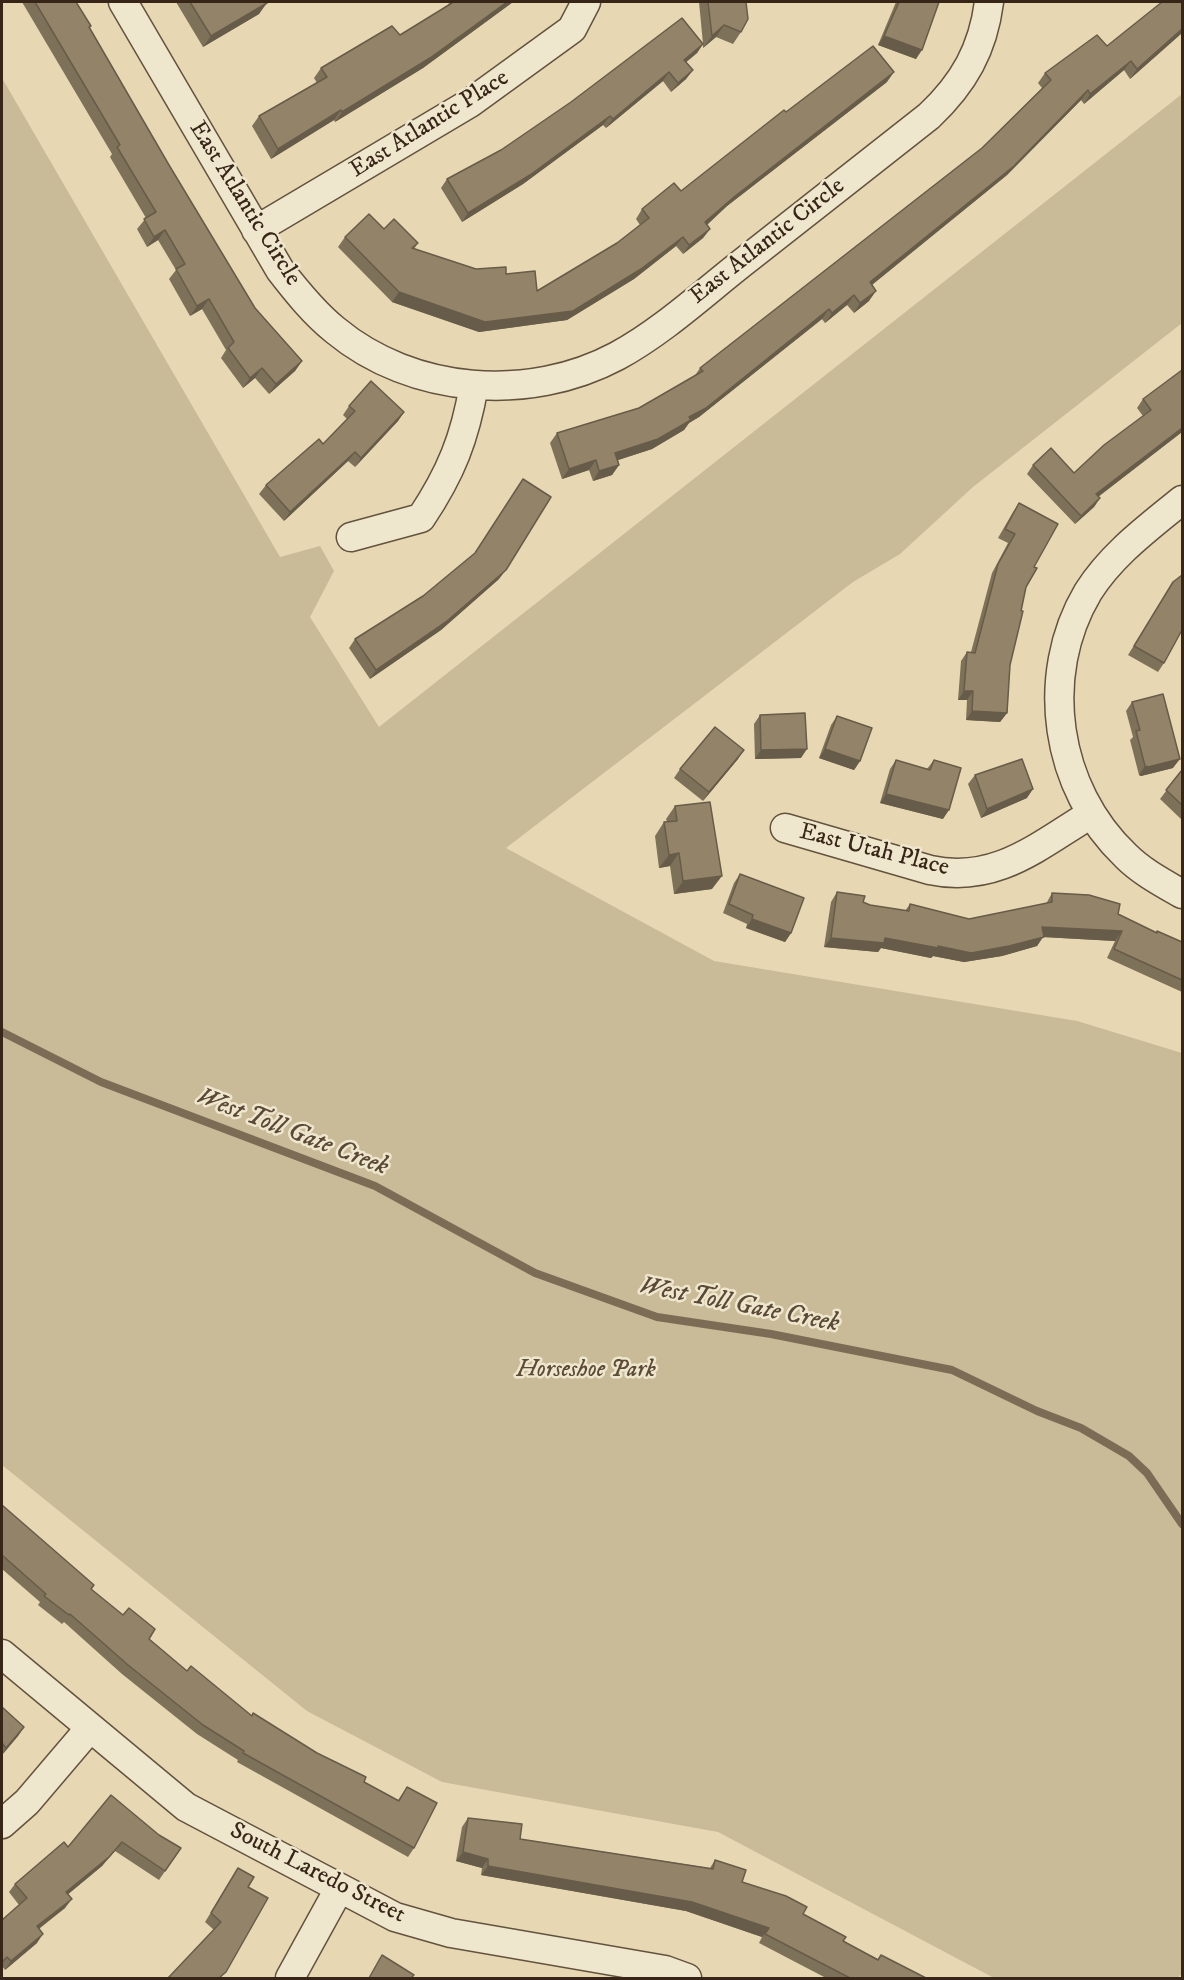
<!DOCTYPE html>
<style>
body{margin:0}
#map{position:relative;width:1184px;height:1980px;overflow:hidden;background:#e7d8b3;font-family:"IM FELL DW Pica",serif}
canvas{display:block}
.frame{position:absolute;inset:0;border:3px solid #372617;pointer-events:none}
</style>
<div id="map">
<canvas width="1184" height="1980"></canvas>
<div class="frame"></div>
</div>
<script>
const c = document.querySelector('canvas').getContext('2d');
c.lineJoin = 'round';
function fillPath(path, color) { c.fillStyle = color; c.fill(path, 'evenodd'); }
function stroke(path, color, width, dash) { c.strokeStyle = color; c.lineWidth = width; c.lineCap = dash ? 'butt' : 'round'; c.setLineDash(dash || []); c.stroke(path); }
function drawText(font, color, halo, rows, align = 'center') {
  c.font = font + ' "IM FELL DW Pica",serif'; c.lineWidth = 5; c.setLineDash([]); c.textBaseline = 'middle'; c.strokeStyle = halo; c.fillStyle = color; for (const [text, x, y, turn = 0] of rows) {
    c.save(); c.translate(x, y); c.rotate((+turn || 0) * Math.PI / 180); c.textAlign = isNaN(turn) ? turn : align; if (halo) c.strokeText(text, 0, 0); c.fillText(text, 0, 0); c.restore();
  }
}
fillPath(new Path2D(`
 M2,78l278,479 40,-11 14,25 -24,46 69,110 803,-633v229l-209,164 -73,67 -47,28 -347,266 208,113 363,60 105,32v921l-5,4h-183l-276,-146 -276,-50 -135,-71 -305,-246z`), '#c9ba98');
stroke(new Path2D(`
 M2,1032l99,50 274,104 160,87 122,44 114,17 181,36 85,41 44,17 48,28 18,17 35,51`), '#7d6c55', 8);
const minor = new Path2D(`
 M123,2l157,268c17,22 34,43 55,60 77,64 194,73 282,26 48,-26 91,-67 134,-100 59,-47 119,-93 178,-140 35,-33 54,-67 60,-114
 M256,230l214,-127 102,-74 14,-27
 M1182,500c-34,28 -70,54 -94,92 -50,84 -33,197 38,264 16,16 37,27 56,38
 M351,537l70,-19c30,-45 44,-80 53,-133
 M785,828l145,42c66,14 108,-24 161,-56
 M2,1654l184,153 209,110 56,16 214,37 22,8
 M2,1824l25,-22 63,-74
 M290,1978l49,-89`);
stroke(minor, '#63523e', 31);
stroke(minor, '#efe6ce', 28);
fillPath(new Path2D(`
 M22,2h54l14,26 79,137 86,143 47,53 -7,10 -26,23 -14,-16 -12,10 -22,-30 5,-8 -24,-41 -12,7 -21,-37 7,-9 -18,-30 -11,7 -10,-18 9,-11 -36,-61 2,-3z
 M176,2h90l-7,12 -56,33z
 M450,2h63l-90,66 -88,54 -1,-2 -63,39 -19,-33 7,-10 58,-33 -3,-5 7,-10 79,-33 46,-28z
 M699,2h47l-5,30 -8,12 -17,-7 -13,11v-4l-6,9 -11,9 7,8 -7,9 -15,13 -8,-11 -57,47 -3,-3 -80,59 -61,38 -21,-34 6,-9 256,-135z
 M896,2h43l-23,57 -38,-14z
 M1182,33l-52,46 -6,-9 -40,34 -3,-4 -74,75 -135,110 -3,16 -15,12 -7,-8 -22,18 -3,-4 -123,98 -10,6 -5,7 -32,19 -34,11 1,5 -7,10 -19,6 -4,-11 -27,9 -12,-36 7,-10 82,-25 55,-31 6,-9 282,-220 60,-60 -4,-5 7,-10 62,-27z
 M887,82l-160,124 -20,19 3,4 -7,9 -20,16 -7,-8 -42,33 -67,41 -88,12 -87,-30 -54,-55 7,-10 73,6 -4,6 62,20 30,5 31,17 80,-48 23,-18 -4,-6 6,-10 39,-18 105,-79z
 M1143,399l39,33 -84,65 2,1 -6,9 -19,17 -48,-50 6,-9 41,8 69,-57 -6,-8z
 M349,406l55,6 -6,9 -43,46 -7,-6 -64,60 -25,-27 7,-9 57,-41 24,-25 -4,-4z
 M1019,503l15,64 -8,20 -16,78 -3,48 -7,9 -34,-2 1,-20h-9l3,-39 6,-9h4l21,-79 16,-30 -10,-5 15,-26z
 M499,579l-58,51 -71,49 -21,-31 6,-9z
 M1173,582l-9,81 -6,9 -30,-17z
 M1132,702l41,66 -32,8 -2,-1 -9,-35 3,-3 -7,-26z
 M760,715l41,43 -46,1 -1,-35z
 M837,716l23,45 -6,9 -35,-12 12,-33z
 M738,759l-35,42 -29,-23 6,-9z
 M896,760l31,9 7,-9 9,59 -63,-16 10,-34z
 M1182,770v50l-22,-21z
 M975,775l52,23 -46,20 -13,-34z
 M675,806l37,83 -38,5 -4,-28 -11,2 -4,-32 9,-14h3l-1,-3z
 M740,874l51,59 -6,9 -39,-14 1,-4 -24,-11 11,-30z
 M837,892l33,13 35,6 5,-7 59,15 77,-15 6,-11 66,21 38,19 1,-2 25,11v50l-75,-34 8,-17 -72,-4 -6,9 -35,10 -38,6 -31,-6 -2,2 -50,-10 -3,4 -54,-5 7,-45z
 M2,1505l89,84 58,50 38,32 64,45 113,66 34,18 9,-13 7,61 -6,9 -171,-95 1,-2 -41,-26 -75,-60 -58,-52 -2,2 -24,-19 2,-3 -38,-33z
 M2,1707l22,20 -6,9 -16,19z
 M468,1818l52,21 190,29 5,-8 27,22 61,32 40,27 35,18 3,-4 45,23h-100l-67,-35 3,-6 -76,-26 -205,-36 1,-7 -26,-7 6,-34z
 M159,1835l22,13 -22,32 -44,-29 -13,15 -34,28 -3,14 -26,21 -2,14 -32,27 -3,-4v-46l17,-15 -10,-13 6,-8 53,-37z
 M238,1868l10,19 -27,91 -7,-48 -9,-8z`), '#7e7159');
fillPath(new Path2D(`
 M507,2h6l-90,66 -88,54 7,-10z
 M267,3l-8,11 -56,33 8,-11z
 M724,25l-8,12 -13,11 9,-12z
 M1182,29v4l-52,46 7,-10z
 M884,36l38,14 -6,9 -38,-14z
 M703,44l-6,9 -19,16 6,-9z
 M1131,61l-7,9 -40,34 6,-10z
 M693,70l-7,9 -15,13 7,-9z
 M669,72l-6,9 -57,47 7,-9z
 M894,72l-7,10 -160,124 -28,26 6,-10 29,-25z
 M1088,90l-7,10 -74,75 -144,117 7,-10z
 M341,110l-7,10 -63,39 7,-10z
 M610,116l-7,9 -80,59 -61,38 6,-9z
 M710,229l-7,9 -20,16 6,-9z
 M165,230l-7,10 -11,7 7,-10z
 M683,237l-7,9 -42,33 -67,41 -88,12 -87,-30 7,-10 86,30z
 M876,291l-7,10 -15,12 6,-10z
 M854,295l-7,10 -22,18 7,-10z
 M209,299l-7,10 -12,7 7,-10z
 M829,309l-7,10 -123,98 -10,6 -5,7 -32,19 -43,14 6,-10 74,-36z
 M302,361l-7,10 -26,23 7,-10z
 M262,368l-7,10 -12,10 7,-10z
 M404,412l-6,9 -43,46 6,-9z
 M1182,428v4l-92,71 6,-9z
 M355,452l-7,9 -64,60 6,-9z
 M596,460l-7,10 -27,9 7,-10z
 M619,465l-7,10 -19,6 6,-10z
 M1100,498l-6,9 -19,17 6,-8z
 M506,570l-7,9 -58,51 -71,49 6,-9z
 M964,691h9l-6,9h-9z
 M972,711l35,2 -7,9 -34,-2z
 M807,749l-6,9 -46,1 6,-9z
 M825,749l35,12 -6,9 -35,-12z
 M744,750l-6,9 -35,42 6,-9z
 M1180,759l-7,9 -32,8 -2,-1 6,-9z
 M1033,789l-6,9 -46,20 6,-9z
 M886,794l63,16 -6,9 -63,-16z
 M679,853l-9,13 -11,2 10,-13z
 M722,876l-10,13 -38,5 9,-13z
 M752,919l39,14 -6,9 -39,-14z
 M1042,927l80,4 -7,10 -72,-4 -6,9 -35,10 -38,6 -31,-6 -2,2 -50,-10 -3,4 -54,-5 7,-9h54l53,8z
 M24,1727l-6,9 -16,19 4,-7z
 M122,1842l-20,24 -42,35 6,-9z
 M463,1852l25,7 -6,9 -26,-7z
 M488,1866l204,36 77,26 -7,9 -76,-26 -205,-36z
 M72,1899l-7,9 -35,27 7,-9z
 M43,1934l-6,9 -32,27 6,-9z`), '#675c49');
const building = new Path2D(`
 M35,2h41l15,24 -2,1 80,138 86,143 47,53 -26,23 -14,-16 -12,10 -22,-30 6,-6 -25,-43 -12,7 -21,-37 9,-5 -20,-34 -11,7 -10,-18 12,-7 -39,-65 3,-2z
 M190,2h76l1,1 -56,33z
 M451,2h56l-77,56 -88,54 -1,-2 -63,39 -19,-33 68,-39 -6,-9 71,-42 8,9 52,-32z
 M708,2h38l2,17 -7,13 -17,-7 -12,11z
 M899,2h40l-17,48 -38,-14z
 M1162,2h20v27l-45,40 -6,-8 -41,33 -2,-4 -74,76 -144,116 6,9 -16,12 -6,-8 -22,18 -3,-4 -123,99 -17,9 2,3 -33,19 -43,14 4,12 -20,6 -3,-11 -27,9 -12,-36 82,-25 64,-37 -3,-3 282,-220 69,-68 -6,-7 52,-38 10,11z
 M682,18l21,26 -19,16 9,10 -15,13 -9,-11 -56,47 -3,-3 -80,59 -62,38 -21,-34 54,-29 70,-48z
 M873,46l21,26 -160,125 -29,25 5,7 -21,16 -6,-8 -42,32 -68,42 -88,11 -86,-30 -54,-55 24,-23 15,15 10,-10 24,24 -6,5 64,21 30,-2v7l29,-3 2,20 80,-48 32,-25 -7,-9 32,-26 7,8 103,-81 2,2z
 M1182,370v58l-86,66 4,4 -19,18 -48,-51 18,-17 23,25 30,-28 47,-35 -8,-11z
 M371,381l33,31 -43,46 -6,-6 -65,60 -24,-27 53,-46 4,5 32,-33 -6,-5z
 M523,479l28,18 -45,73 -59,51 -71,49 -21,-31 68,-43 52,-43z
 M1019,503l39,21 -24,43 3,1 -11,19 -5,24h2l-13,54 -3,48 -35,-2 1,-20h-9l3,-39 8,1 23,-89 17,-30 -10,-5z
 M1182,575v55l-18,33 -30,-17 39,-64z
 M1163,694l17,65 -32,8 -3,-1 -9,-35 4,-1 -8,-28z
 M805,713l2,36 -46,1 -1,-35z
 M837,716l35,12 -12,33 -35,-12z
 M715,727l29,23 -35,42 -29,-23z
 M1022,759l11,30 -46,20 -12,-34z
 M896,760l34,10 4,-10 27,8 -12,42 -63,-16z
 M1182,770v35l-16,-15z
 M710,802l12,74 -39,5 -4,-28 -10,2 -5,-33 13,-1 -2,-15z
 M740,874l64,24 -13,35 -39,-14 1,-4 -24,-11z
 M837,892l28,4 -2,6 7,3 39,6 1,-7 59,15 83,-17v-9l37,2 31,9 -2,10 39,19v-2l25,11v38l-68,-31 8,-18 -80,-4 2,10 -35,9 -38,7 -33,-7v2l-53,-10 -1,5 -53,-5z
 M2,1505l92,80 -3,4 32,26 6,-7 26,21 -6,10 38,32 4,-5 61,50 1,-3 64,40 49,24 -2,5 35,19 8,-14 30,16 -23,45 -171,-95 1,-2 -41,-26 -75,-60 -58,-51 -1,1 -25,-19 2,-2 -44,-39z
 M2,1707l22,20 -18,21 -4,-5z
 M111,1795l48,40 22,13 -16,23 -43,-29 -13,15 -43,35 6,7 -35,27 6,8 -32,27 -4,-4 -5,5v-42l25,-22 -12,-14 49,-42 4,5z
 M468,1818l54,6 -2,15 193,30 2,-9 31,10 -4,12 44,14 21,11 -4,7 43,23 -3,4 35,19 3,-5 45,23h-76l-85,-44 4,-6 -77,-26 -204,-36v-7l-25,-7z
 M238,1868l16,9 -6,10 20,11 -42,74 -7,6h-51l53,-56 -10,-9z
 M382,1955l32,20 -3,3h-42z`);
fillPath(building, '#938368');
stroke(building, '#675c49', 1.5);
drawText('24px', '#372617', '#efe6ce', [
 ["East Atlantic Place",430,125,-32],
 ["East Atlantic Circle",244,204,58],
 ["East Atlantic Circle",768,242,-38],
 ["East Utah Place",874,851,14],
 ["South Laredo Street",317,1874,27]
]);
drawText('italic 24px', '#5c4b37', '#efe6ce', [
 ["Horseshoe Park",586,1371]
]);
drawText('italic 26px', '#5a4936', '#efe6ce', [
 ["West Toll Gate Creek",292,1133,21],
 ["West Toll Gate Creek",739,1306,11]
]);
</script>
